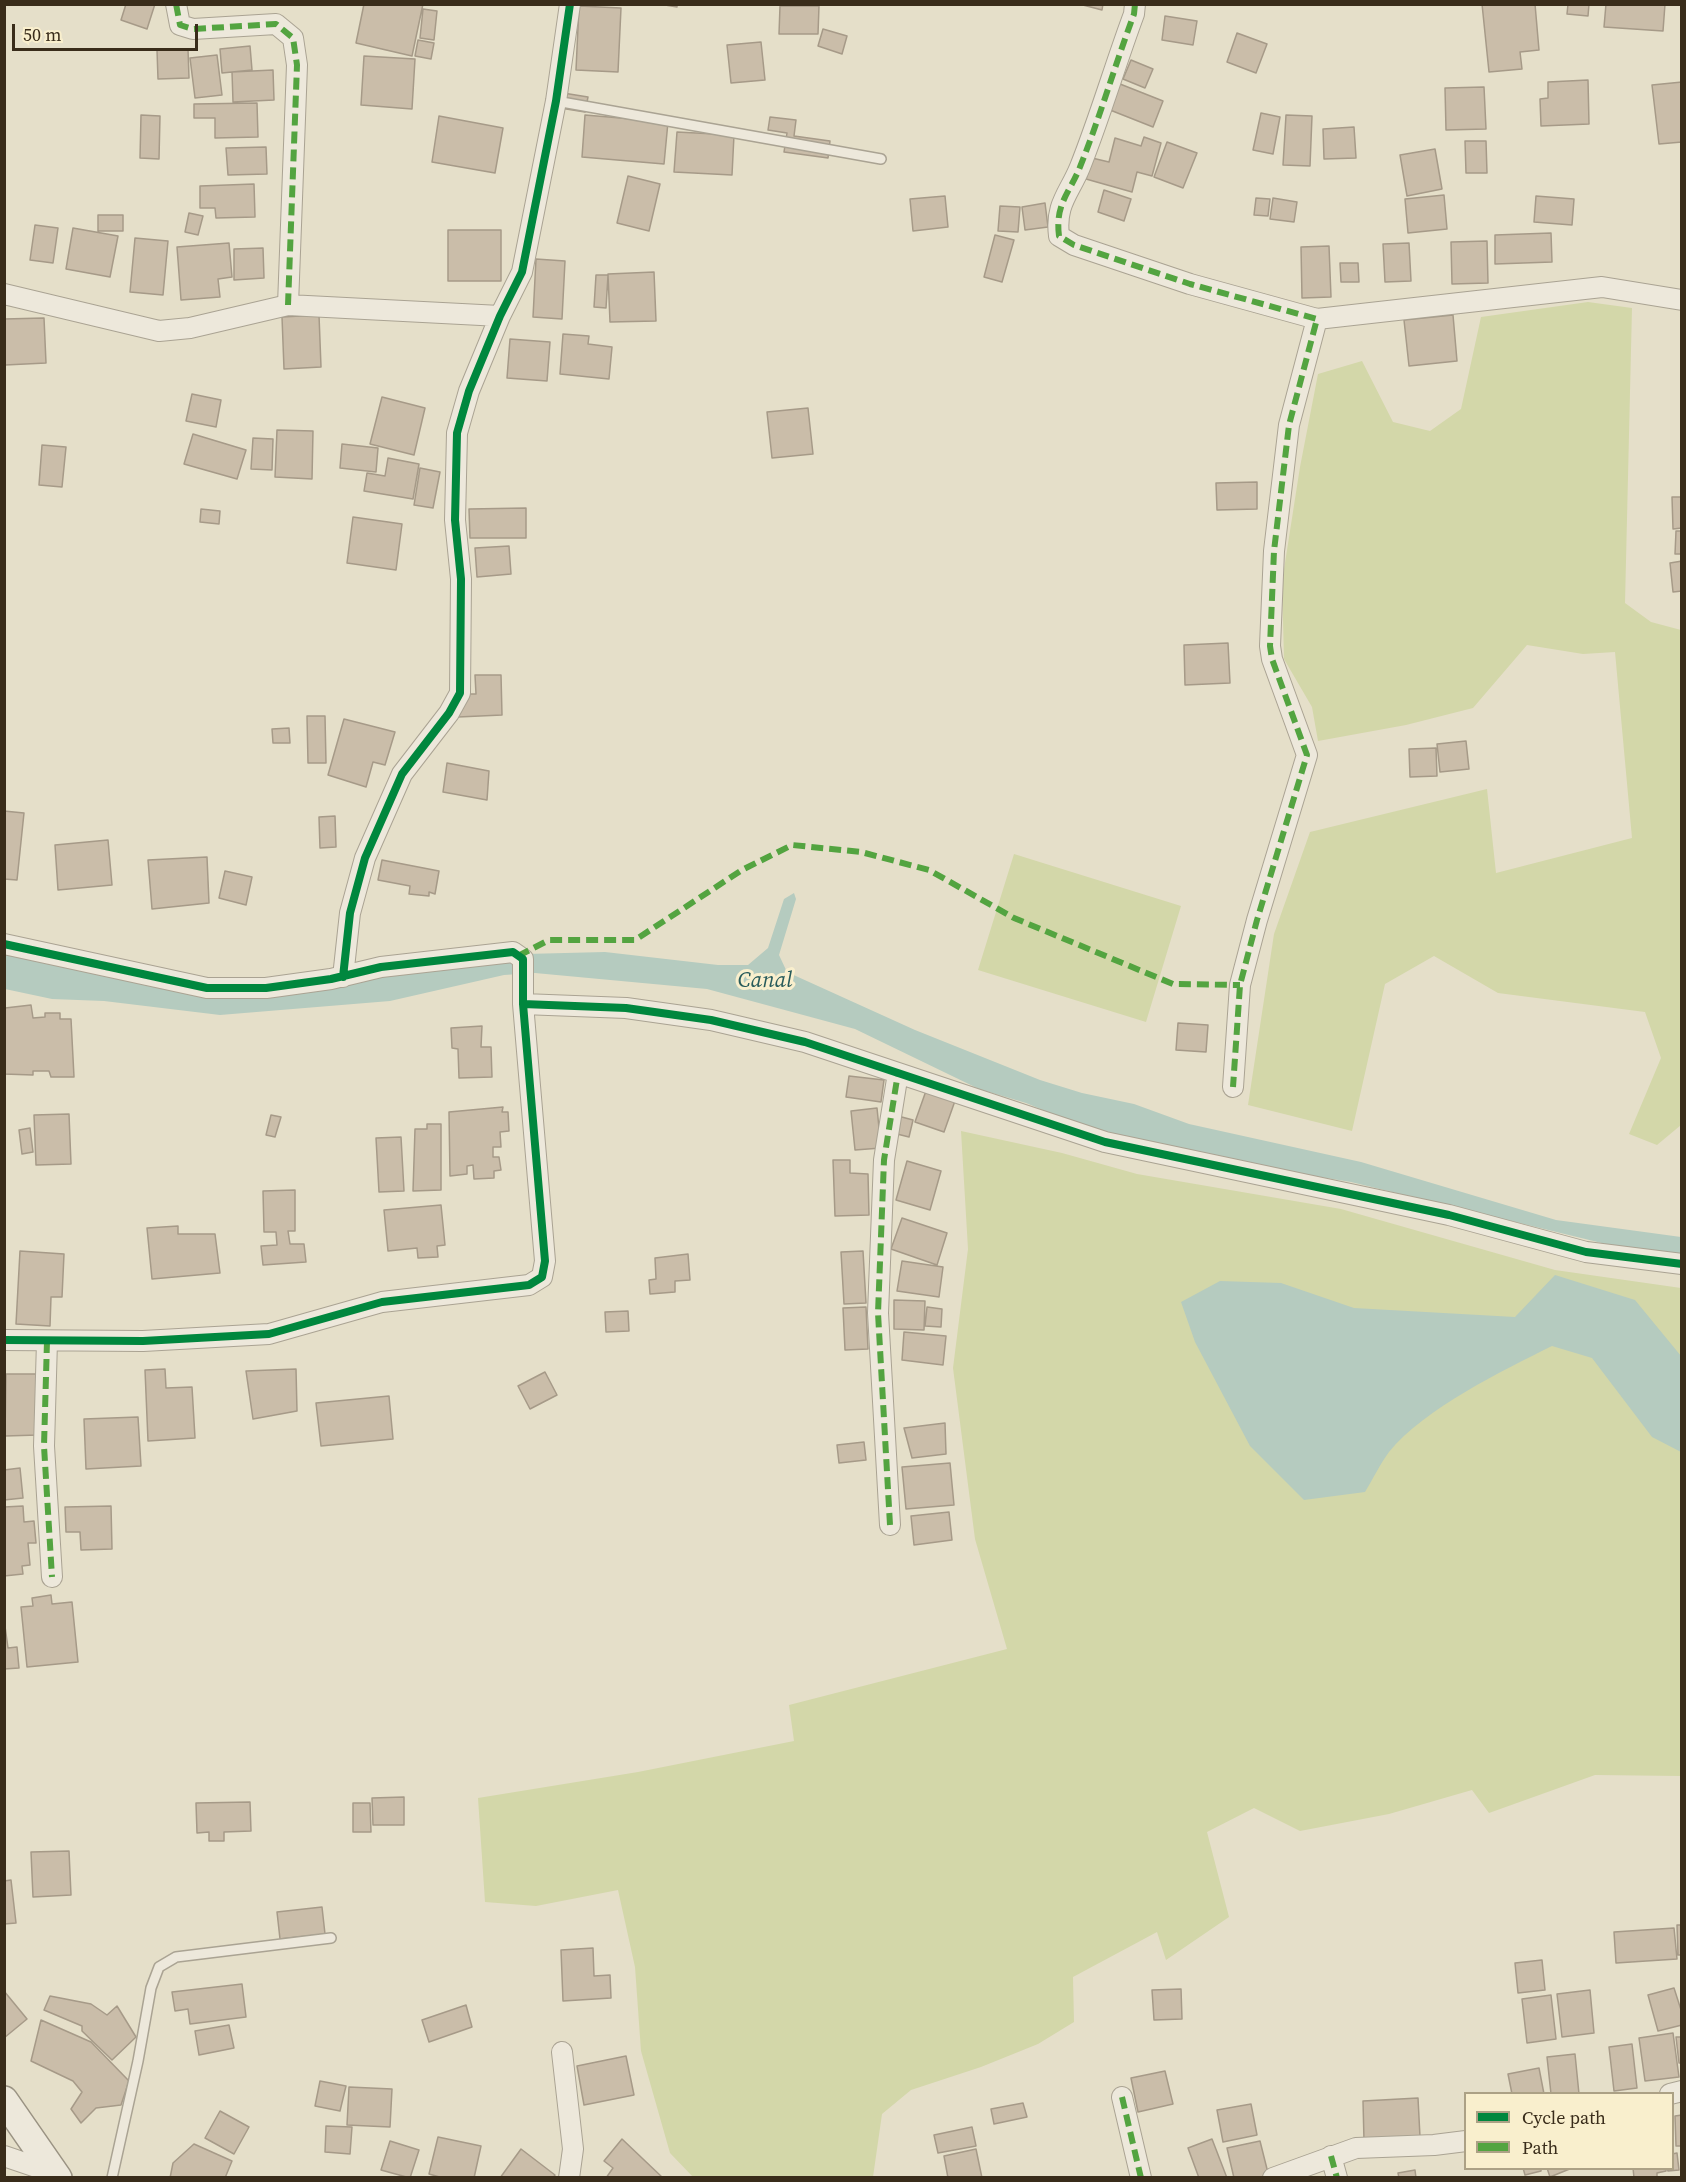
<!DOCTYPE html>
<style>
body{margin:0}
#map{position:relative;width:1686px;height:2182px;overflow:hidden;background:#e5dfc9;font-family:"Source Serif 4",serif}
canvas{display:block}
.frame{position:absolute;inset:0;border:6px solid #392c1a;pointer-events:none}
.legend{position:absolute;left:1464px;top:2092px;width:210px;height:78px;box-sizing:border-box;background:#f9efcd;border:2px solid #aca185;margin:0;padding:8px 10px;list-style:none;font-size:18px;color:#392c1a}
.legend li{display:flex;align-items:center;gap:12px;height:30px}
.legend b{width:30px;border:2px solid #aca185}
.scale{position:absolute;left:12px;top:24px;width:186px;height:27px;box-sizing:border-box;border:3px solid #392c1a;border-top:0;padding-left:8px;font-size:18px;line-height:21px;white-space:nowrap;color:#392c1a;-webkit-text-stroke:4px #f9efcd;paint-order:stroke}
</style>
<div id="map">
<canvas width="1686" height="2182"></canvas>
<div class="frame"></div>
<ul class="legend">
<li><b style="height:8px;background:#00873e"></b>Cycle path</li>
<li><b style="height:8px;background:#53a440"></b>Path</li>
</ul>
<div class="scale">50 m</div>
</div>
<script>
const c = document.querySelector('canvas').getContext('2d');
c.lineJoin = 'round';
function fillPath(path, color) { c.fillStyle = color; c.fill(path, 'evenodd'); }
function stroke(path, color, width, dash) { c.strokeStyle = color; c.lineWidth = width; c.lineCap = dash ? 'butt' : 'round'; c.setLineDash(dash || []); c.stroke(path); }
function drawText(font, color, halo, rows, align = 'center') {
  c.font = font + ' "Source Serif 4",serif'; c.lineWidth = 6; c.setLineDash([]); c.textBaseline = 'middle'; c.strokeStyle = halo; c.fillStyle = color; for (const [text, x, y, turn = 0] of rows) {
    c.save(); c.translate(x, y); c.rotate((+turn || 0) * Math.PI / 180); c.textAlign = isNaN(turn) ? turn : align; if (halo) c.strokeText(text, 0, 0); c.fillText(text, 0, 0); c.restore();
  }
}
fillPath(new Path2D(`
 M1588,302l44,6 -7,295 26,19 30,8v495l-24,20 -28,-11 32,-76 -16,-46 -147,-19 -64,-37 -49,28 -33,147 -104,-26 26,-171 36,-102 177,-43 9,84 136,-35 -17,-186 -32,2 -56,-9 -54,63 -67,17 -88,16 -6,-34 -28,-48 -2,-77 18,-115 18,-93 44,-13 31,61 37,9 31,-22 20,-92z
 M1014,854l167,52 -35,116 -168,-52z
 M961,1131l101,22 75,21 204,35 214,61 126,18v488l-86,-1 -106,38 -17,-23 -83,24 -89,17 -46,-23 -47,24 22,85 -63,43 -9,-28 -84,45 1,45 -36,22 -57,23 -70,23 -29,24 -9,63h-180l-23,-24 -29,-102 -6,-84 -17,-77 -82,16 -51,-4 -7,-104 160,-26 156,-31 -5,-36 218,-56 -32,-110 -22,-171 15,-119z`), '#d3d7a9');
fillPath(new Path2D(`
 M794,893l2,6 -17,56 8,17 128,58 125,50 42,13 52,11 55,20 172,38 195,58 125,17v18l-67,-9 -263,-64 -75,-12 -131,-28 -76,-21 -43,-18 -47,-14 -124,-60 -148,-40 -172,-16 -31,2 -114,26 -170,14 -116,-14 -52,-2 -47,-10v-40l184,42 336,-37 80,-2 113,13h30l20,-17 16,-49z
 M1555,1275l80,25 46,56v96l-29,-15 -60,-79 -40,-12c-50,25 -127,62 -163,106 -9,12 -16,27 -24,40l-61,8 -54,-54 -55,-104 -14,-40 39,-21 61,2 73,25 161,9z`), '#b5cbbf');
const building = new Path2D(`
 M126,4h29l-8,25 -26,-9z
 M364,4h59l-11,52 -56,-13z
 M659,4h18v3z
 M1079,4h24l-1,6z
 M1482,4h53l4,46 -19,2 2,17 -33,3z
 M1568,4h21l-1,12 -21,-2z
 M1606,4h59l-2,27 -59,-4z
 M579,6l42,2 -3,64 -42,-2z
 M780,6h39l-1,28h-39z
 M423,9l14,2 -3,29 -14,-2z
 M1165,16l32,5 -4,24 -31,-5z
 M823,29l24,7 -5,18 -24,-8z
 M1237,33l30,11 -11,29 -29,-11z
 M418,40l16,3 -3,16 -16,-3z
 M761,42l4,38 -34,3 -4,-38z
 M250,46l2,24 -30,3 -2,-24z
 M188,49l1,29 -31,1 -1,-29z
 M217,55l5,40 -27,3 -5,-40z
 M364,56l51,3 -3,50 -51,-4z
 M1131,60l22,9 -8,19 -22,-9z
 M273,70l1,30 -41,2 -1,-30z
 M1588,80l1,44 -48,2 -1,-27 8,-1v-16z
 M1115,82l48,19 -10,26 -48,-19z
 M1682,82v60l-23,2 -7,-59z
 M1484,87l2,42 -40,1 -1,-42z
 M557,92l31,5 -3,15 -31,-5z
 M257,103l1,34 -43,1v-20h-21v-14z
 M1261,113l19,4 -7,37 -20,-4z
 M141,115l19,1 -1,43 -19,-1z
 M585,115l83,7 -4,42 -82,-7z
 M1286,115l26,1 -2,50 -27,-1z
 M439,116l64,12 -8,45 -63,-11z
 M770,117l26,3 -2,16 36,5 -2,17 -44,-6 3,-19 -19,-3z
 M1354,127l2,31 -32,1 -1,-30z
 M677,132l57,3 -2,40 -58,-3z
 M1144,137l17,6 -9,33 -15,-4 -5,20 -46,-13 6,-21 17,4 6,-24 26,8z
 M1465,141h21l1,32h-21z
 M1167,142l30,11 -14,35 -29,-11z
 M266,147l1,27 -39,1 -2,-27z
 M1435,149l7,40 -35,7 -7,-41z
 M628,176l32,8 -11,47 -32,-8z
 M254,184l1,33 -39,1 -1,-10h-15v-22z
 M1104,190l27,9 -7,22 -26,-9z
 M1444,195l3,34 -39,4 -3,-34z
 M945,196l3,31 -35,4 -3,-32z
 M1536,196l38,3 -2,26 -38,-3z
 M1256,198l14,1 -2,17 -14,-1z
 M1273,198l24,4 -3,20 -24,-3z
 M1045,203l3,24 -23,3 -3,-23z
 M1000,206l20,1 -2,25 -20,-1z
 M189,213l14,3 -5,19 -13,-3z
 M98,215h25v16h-25z
 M35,225l23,3 -5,35 -23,-3z
 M73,228l45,8 -8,41 -44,-8z
 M448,230h53v51h-53z
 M1551,233l1,29 -57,2v-29z
 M995,235l19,5 -12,42 -18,-5z
 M135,238l33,3 -5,54 -33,-3z
 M1487,241l1,42 -36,1 -1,-42z
 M229,243l3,34 -14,2 2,18 -39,3 -4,-53z
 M1409,243l2,38 -26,1 -2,-38z
 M1329,246l2,51 -29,1 -1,-51z
 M263,248l1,30 -30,2v-31z
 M536,259l29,2 -3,58 -29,-2z
 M1340,263h18l1,19h-18z
 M654,272l2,49 -46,1 -2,-48z
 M596,275h12l-2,33 -12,-1z
 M319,315l2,52 -37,2 -2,-52z
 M1453,315l4,46 -48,5 -5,-46z
 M44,318l2,45 -41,2 -1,-46z
 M563,334l26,2 -1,8 24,3 -3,32 -49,-5z
 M510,339l40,3 -3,39 -40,-3z
 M192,394l29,6 -5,27 -30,-6z
 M382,397l43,11 -11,47 -44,-11z
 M808,408l5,46 -41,4 -5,-46z
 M277,430l36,1 -1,48 -37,-2z
 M193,434l53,16 -9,29 -53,-15z
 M253,438l20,1 -1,31 -21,-1z
 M342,444l36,4 -2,24 -36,-4z
 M42,445l24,2 -4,40 -23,-2z
 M388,458l31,6 -6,35 -49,-8 3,-18 18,3z
 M420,468l20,4 -7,36 -19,-3z
 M1257,482v27l-40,1 -1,-27z
 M1672,497h10v31l-9,1z
 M526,508v30h-56l-1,-29z
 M201,509l19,2 -1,13 -19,-2z
 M353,517l49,7 -6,46 -49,-7z
 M1676,531h6v23h-7z
 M509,546l2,28 -34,3 -2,-29z
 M1682,561v30l-9,1 -3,-29z
 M1228,643l2,40 -45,2 -1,-40z
 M475,675h26l1,40 -44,2 -1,-23h19z
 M307,716h18l1,47h-18z
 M344,719l51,13 -10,33 -12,-3 -7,25 -38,-12z
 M289,728l1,15h-17l-1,-14z
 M1466,741l3,28 -29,3 -3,-28z
 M1436,748l1,28 -27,1 -1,-28z
 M447,763l42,8 -2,29 -44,-8z
 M4,811l20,2 -7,67 -13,-1z
 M335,816l1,31 -16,1 -1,-31z
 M108,840l4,45 -54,5 -3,-45z
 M207,857l2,46 -57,6 -4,-49z
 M382,860l57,11 -4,23 -6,-2v4l-20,-2 1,-8 -32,-6z
 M225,871l27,6 -6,28 -27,-7z
 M31,1005l2,13 12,-1v-4h15v6h11l3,58h-23l-2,-6h-16v4l-29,-1 1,-66z
 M1178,1023l30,2 -2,27 -30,-2z
 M482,1026l-1,21h10l1,30 -33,1 -1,-29 -6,-1 -1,-20z
 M849,1076l35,4 -3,22 -35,-5z
 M927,1088l29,10 -12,34 -29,-10z
 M503,1107l-1,5h6l1,19 -9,1 1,15h-8v10h6l2,13 -7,1v7l-20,1 -1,-14 -6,1v8l-17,2 -1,-64z
 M877,1108l4,40 -26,2 -4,-39z
 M69,1114l2,50 -35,1 -2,-50z
 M271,1115l10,2 -6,20 -9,-2z
 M898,1116l15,4 -4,17 -16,-4z
 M427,1124h14v66l-28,1 2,-62h12z
 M30,1128l3,24 -11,2 -3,-24z
 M401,1137l3,54 -25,1 -3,-54z
 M833,1160h17v13l18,1 1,41 -34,1z
 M907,1161l34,10 -11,39 -34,-10z
 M295,1190v41h-7l2,13h14l2,18 -43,3 -2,-19 16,-1 -1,-13h-12l-1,-41z
 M441,1205l4,40 -8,1 1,11 -20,1 -1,-10 -29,3 -4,-41z
 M902,1218l45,15 -10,32 -46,-16z
 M178,1226v8h37l5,39 -68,6 -5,-51z
 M20,1251l44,3 -2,43h-11l-1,29 -34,-2z
 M863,1251l3,52 -22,1 -3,-52z
 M688,1254l2,26 -15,1v11l-25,2 -1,-14 7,-1 -1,-21z
 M902,1261l41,6 -4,30 -42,-6z
 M894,1300l31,1 -1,29 -30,-1z
 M866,1307l2,42 -23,1 -2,-42z
 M927,1307l15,2 -1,18 -16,-1z
 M628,1311l1,20 -23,1 -1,-20z
 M904,1332l42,4 -3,29 -41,-5z
 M165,1369l1,19 26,-1 3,51 -47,3 -3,-71z
 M296,1369l1,42 -44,8 -7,-48z
 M545,1372l12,23 -27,14 -12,-23z
 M6,1374h31l1,61 -33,1z
 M389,1396l4,43 -72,7 -5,-43z
 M138,1417l3,49 -55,3 -2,-50z
 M945,1423l1,31 -34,4 -8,-30z
 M864,1442l2,18 -27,3 -2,-18z
 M950,1463l4,42 -48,4 -4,-42z
 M20,1468l3,30 -19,2v-30z
 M23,1506l1,16 10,-1 2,22h-8l2,22 -8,1 1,8 -19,2v-69z
 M111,1506l1,43 -31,1 -1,-18h-14l-1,-25z
 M949,1512l3,28 -38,5 -3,-29z
 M51,1595l1,9 20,-2 6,60 -51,5 -6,-60 12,-1 -1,-8z
 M4,1619l4,29 9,-1 2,21 -15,1z
 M404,1797v28h-31l-1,-27z
 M250,1802l1,29 -27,1v9h-15v-9l-12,1 -1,-30z
 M353,1803h17l1,29h-18z
 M69,1851l2,44 -38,2 -2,-45z
 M11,1880l5,43 -12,1v-43z
 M322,1907l3,27 -45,5 -3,-27z
 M1677,1925h5v30h-4z
 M1674,1928l3,31 -61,4 -2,-31z
 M593,1948l1,28 16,-1 1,23 -48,3 -2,-51z
 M1542,1960l3,30 -27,3 -3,-30z
 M242,1984l4,33 -56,7 -2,-15 -13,2 -3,-19z
 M1674,1988l8,25v12l-24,6 -10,-36z
 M1181,1989l1,30 -28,1 -2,-30z
 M1590,1990l4,43 -32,4 -5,-43z
 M4,1991l23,28 -23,19z
 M1551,1995l5,44 -29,4 -5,-44z
 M50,1996l41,8 16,11 10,-9 19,31 -24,23 -30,-29v-5l-38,-16z
 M466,2005l6,22 -43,15 -7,-22z
 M41,2020l50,22 38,39 -8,24 -25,3 -15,15 -10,-14 11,-17 -9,-11 -42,-20z
 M229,2025l5,23 -35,7 -4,-24z
 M1673,2033l6,44 -34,4 -6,-43z
 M1676,2037h6v26h-3z
 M1632,2044l5,44 -23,3 -5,-44z
 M1575,2054l4,40h-28l-4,-37z
 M626,2056l8,39 -50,10 -7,-39z
 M1539,2068l5,26h-32l-4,-20z
 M1165,2071l8,33 -35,8 -7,-34z
 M320,2081l26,5 -6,25 -25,-5z
 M349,2087l43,2 -2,38 -43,-2z
 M1418,2098l2,39 -56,4 -1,-40z
 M1023,2103l4,14 -33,7 -3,-15z
 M1251,2104l6,31 -34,7 -6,-32z
 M220,2111l29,16 -15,27 -29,-16z
 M1682,2115v31h-6l-1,-30z
 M326,2126l26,1 -2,27 -25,-2z
 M972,2127l4,19 -38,7 -4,-18z
 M438,2137l43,9 -7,32h-31l-14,-4z
 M622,2139l41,39h-57l7,-10 -9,-7z
 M1212,2139l15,39h-28l-11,-30z
 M390,2141l29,9 -9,28 -29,-8z
 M1260,2141l9,36 -35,1 -7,-30z
 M194,2144l38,17 -7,17h-55l3,-15z
 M521,2149l34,26 -2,3h-53z
 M976,2149l6,29h-34l-4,-22z
 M1677,2153l2,17 -11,1 -1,-3h5v-14z
 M1523,2168h18v3l-16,4z
 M1547,2168h25l-22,9z
 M1633,2168h33v3l-9,2v5h-23z
 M1415,2170l1,8h-17l-1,-5z`);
fillPath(building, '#cabda9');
stroke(building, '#a69a88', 1.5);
const lane = new Path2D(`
 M556,101l325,58
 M112,2178l26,-117 13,-73 8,-21 17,-10 155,-19`);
const street = new Path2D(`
 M176,4l4,21 13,4 83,-5 17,14 4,27 -9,240
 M1135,4l-1,10c-19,51 -34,103 -54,153 -11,27 -25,37 -21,69l15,9 116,39 127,35 285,-32 80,13
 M4,294l155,37 31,-3 98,-23 212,11
 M4,944l203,44h59l65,-9 50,-12 132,-15 10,7v45l22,257 -3,16 -13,8 -147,17 -113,32 -126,7 -139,-1
 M343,977l7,-64 15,-55 37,-84 47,-61 11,-20 1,-114 -6,-59 2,-87 12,-42 31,-75 22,-44 34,-171 14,-97
 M523,1004l103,4 85,12 94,22 300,100 344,73 137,37 96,12
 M1233,1087l7,-102 17,-65 50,-165 -35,-96 -2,-13 4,-95 15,-126 28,-106
 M47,1341l-3,105 8,131
 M890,1525l-12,-212 6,-153 14,-87
 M562,2052l11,97 -4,29
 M1670,2094l12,-3
 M1122,2097l19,81
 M4,2156l53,18
 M1331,2156l6,22
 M1273,2178l83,-30 78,-3 32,-4`);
const secondary = new Path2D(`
 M4,2100l54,78`);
stroke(lane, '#aaa393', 12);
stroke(street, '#aaa393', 22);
stroke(secondary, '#9a9383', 30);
stroke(lane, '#ede8db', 9);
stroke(street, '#ede8db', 20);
stroke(secondary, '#ede8db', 27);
stroke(new Path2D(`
 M176,4l4,21 13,4 83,-5 17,14 4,27 -9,240
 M1135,4l-1,10c-19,51 -34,103 -54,153 -11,27 -25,37 -21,69l15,9 116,39 127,35 -28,106 -15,126 -4,95 2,13 35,96 -50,165 -17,65 -7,102
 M518,956l31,-16h86l107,-70 50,-25 69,7 68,18 85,48 159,66 67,1
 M47,1341l-3,105 8,131
 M890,1525l-12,-212 6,-153 14,-87
 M1122,2097l19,81
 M1331,2156l6,22`), '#53a440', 6, [12, 6]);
stroke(new Path2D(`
 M4,944l203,44h59l65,-9 50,-12 132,-15 10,7v45l22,257 -3,16 -13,8 -147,17 -113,32 -126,7 -139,-1
 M343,977l7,-64 15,-55 37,-84 47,-61 11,-20 1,-114 -6,-59 2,-87 12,-42 31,-75 22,-44 34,-171 14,-97
 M523,1004l103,4 85,12 94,22 300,100 344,73 137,37 96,12`), '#00873e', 8);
drawText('italic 22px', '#285b5b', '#f9efcd', [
 ["Canal",765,981]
]);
</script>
